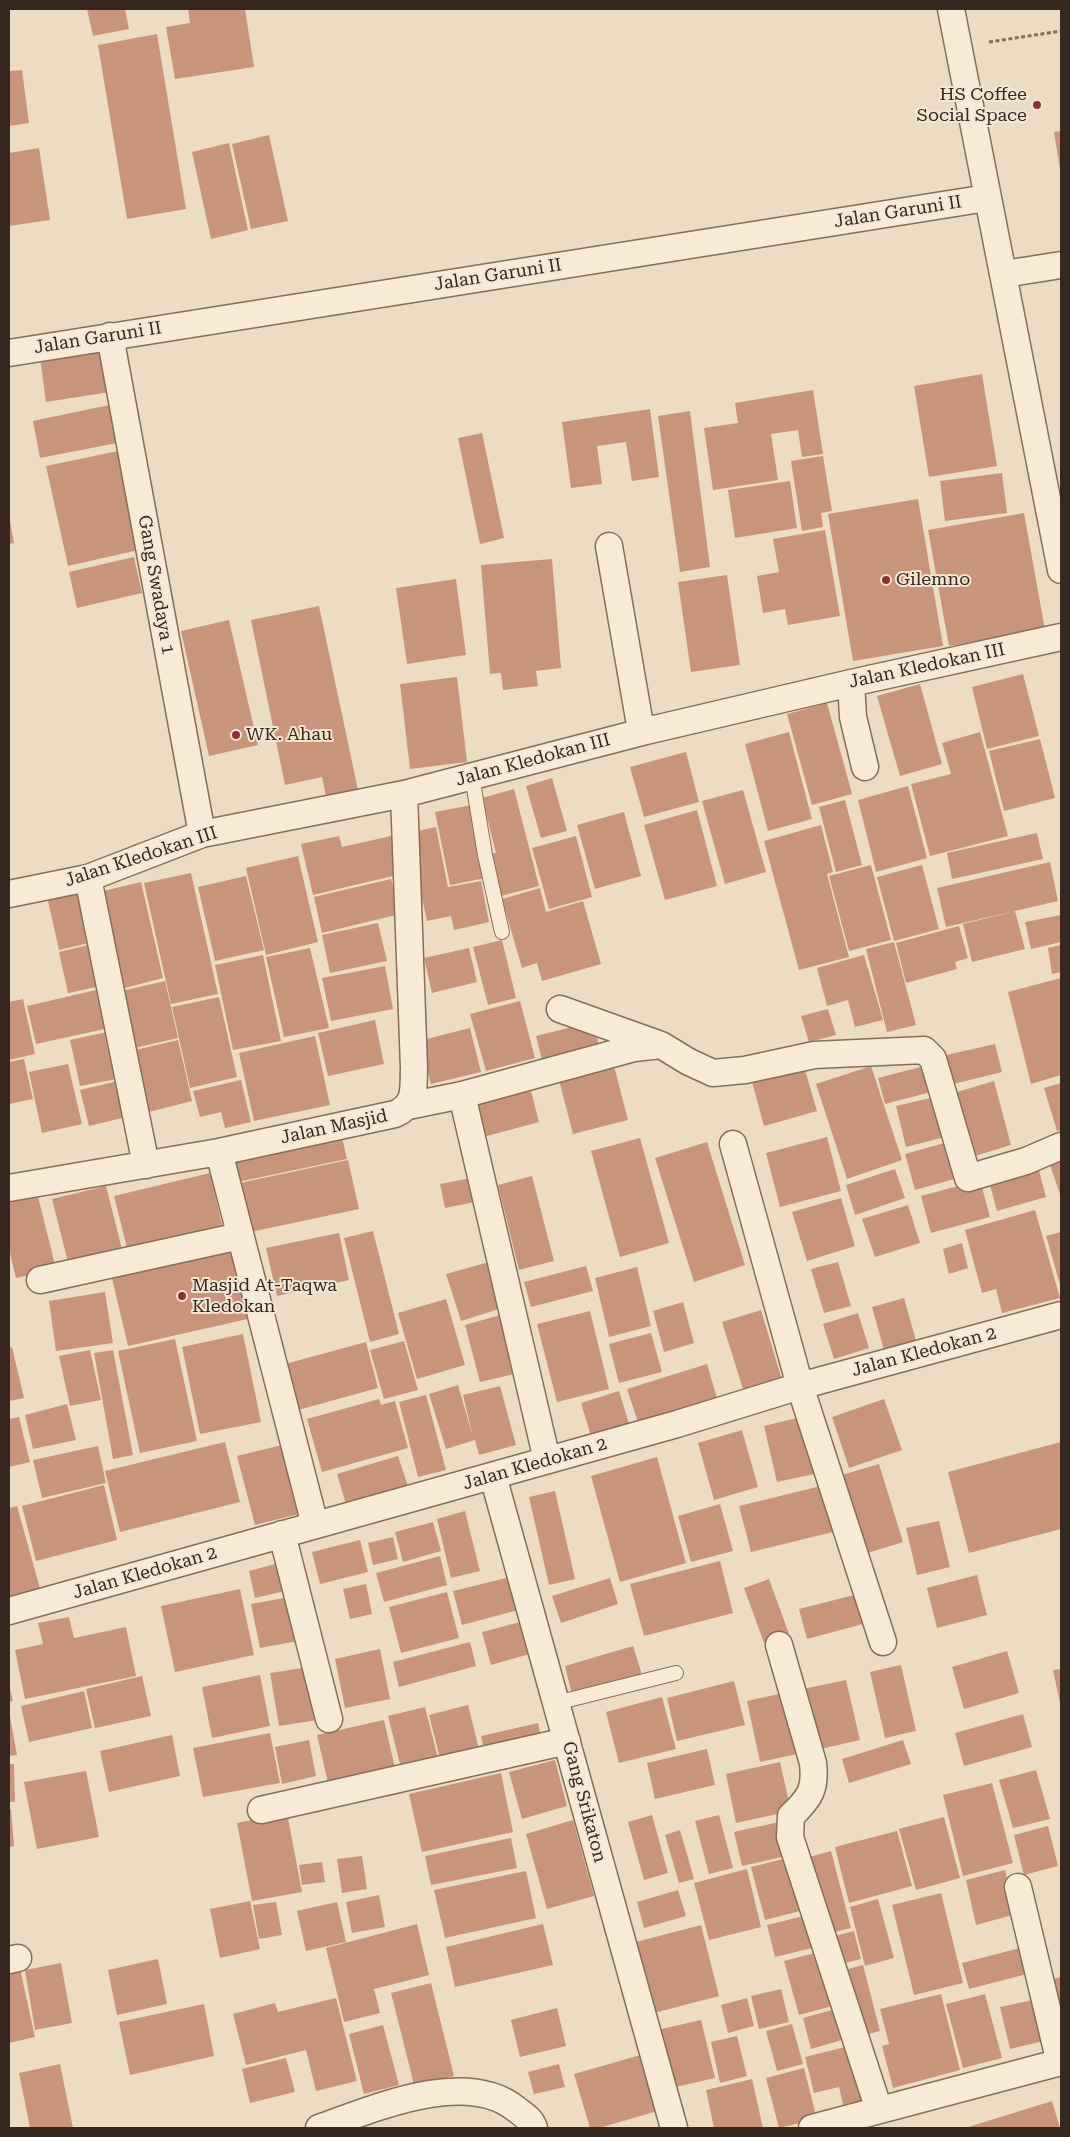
<!DOCTYPE html>
<style>
body{margin:0}
#map{position:relative;width:1070px;height:2137px;overflow:hidden;background:#ecdcc4;font-family:"Roboto Serif",serif}
canvas{display:block}
.frame{position:absolute;inset:0;border:10px solid #36281f;pointer-events:none}
</style>
<div id="map">
<canvas width="1070" height="2137"></canvas>
<div class="frame"></div>
</div>
<script>
const c = document.querySelector('canvas').getContext('2d');
c.lineJoin = 'round';
function fillPath(path, color) { c.fillStyle = color; c.fill(path, 'evenodd'); }
function stroke(path, color, width, dash) { c.strokeStyle = color; c.lineWidth = width; c.lineCap = dash ? 'butt' : 'round'; c.setLineDash(dash || []); c.stroke(path); }
function drawText(font, color, halo, rows, align = 'center') {
  c.font = font + ' "Roboto Serif",serif'; c.lineWidth = 4; c.setLineDash([]); c.textBaseline = 'middle'; c.strokeStyle = halo; c.fillStyle = color; for (const [text, x, y, turn = 0] of rows) {
    c.save(); c.translate(x, y); c.rotate((+turn || 0) * Math.PI / 180); c.textAlign = isNaN(turn) ? turn : align; if (halo) c.strokeText(text, 0, 0); c.fillText(text, 0, 0); c.restore();
  }
}
fillPath(new Path2D(`
 M87,9h38l4,20 -36,7z
 M188,9h57l9,58 -79,12 -9,-52 24,-4z
 M157,34l29,175 -59,10 -29,-174z
 M22,70l7,53 -20,3v-55z
 M1061,131v38h-1l-6,-37z
 M269,135l19,86 -37,8 -19,-85z
 M229,143l19,87 -37,9 -19,-87z
 M39,148l11,72 -41,6v-73z
 M102,341l8,51 -64,10 -7,-52z
 M982,374l15,92 -68,11 -15,-91z
 M813,390l10,64 -21,3 -4,-27 -27,4 7,46 -65,10 -9,-62 34,-5 -3,-20z
 M109,405l8,38 -77,15 -7,-37z
 M650,409l9,68 -27,4 -6,-39 -29,4 5,38 -31,4 -9,-66z
 M690,411l20,156 -30,5 -22,-156z
 M482,433l22,105 -24,6 -22,-106z
 M123,450l20,99 -75,17 -22,-100z
 M823,456l9,55 -11,2 2,14 -21,4 -11,-70z
 M1002,473l5,40 -62,8 -5,-40z
 M790,481l7,47 -62,10 -7,-48z
 M918,499l25,147 -90,15 -25,-147z
 M1024,513l21,117 -96,16 -21,-116z
 M9,515l5,28 -5,1z
 M825,530l15,86 -52,9 -3,-16 -22,4 -6,-37 22,-4 -6,-33z
 M134,557l8,36 -65,15 -8,-36z
 M552,559l9,109 -25,3 2,15 -35,4 -2,-17 -11,1 -9,-109z
 M727,575l13,90 -49,7 -13,-90z
 M456,579l10,76 -59,9 -11,-76z
 M319,606l39,184 -32,6 -4,-19 -37,8 -34,-165z
 M229,620l29,125 -49,11 -28,-125z
 M1023,674l16,62 -52,13 -15,-62z
 M457,677l10,85 -57,7 -10,-85z
 M920,684l22,80 -42,12 -23,-80z
 M827,703l25,91 -40,11 -25,-91z
 M789,732l23,87 -44,12 -23,-87z
 M980,732l28,104 -78,20 -19,-72 40,-10 -9,-31z
 M1040,739l15,59 -51,13 -15,-60z
 M686,752l13,50 -55,15 -14,-50z
 M552,778l15,53 -26,7 -15,-52z
 M908,786l19,72 -51,14 -18,-72z
 M514,789l25,97 -38,10 -11,-42 6,-1 -14,-55z
 M743,790l23,82 -41,12 -23,-83z
 M845,800l17,65 -26,7 -17,-65z
 M472,805l14,73 -36,7 -15,-73z
 M697,810l20,76 -52,14 -21,-75z
 M624,812l17,64 -46,13 -18,-64z
 M821,825l12,47 -6,2 22,83 -50,13 -35,-129z
 M436,827l12,60 33,-6 8,41 -35,8 -3,-14 -24,5 -19,-88z
 M1037,833l6,26 -91,20 -5,-26z
 M339,836l3,11 49,-11 10,38 -88,21 -12,-51z
 M576,836l16,61 -43,12 -17,-61z
 M298,856l20,86 -52,13 -20,-87z
 M1050,862l8,39 -112,26 -9,-39z
 M871,865l20,75 -42,11 -20,-75z
 M922,865l17,64 -45,12 -17,-64z
 M191,873l27,121 -47,10 -27,-121z
 M246,876l18,74 -49,11 -17,-74z
 M391,879l9,35 -78,19 -8,-36z
 M141,882l22,96 -46,12 -22,-97z
 M85,887l12,54 -38,9 -12,-54z
 M540,888l6,24 37,-11 18,63 -59,17 -5,-18 -15,5 -20,-69z
 M1015,911l10,38 -53,13 -9,-38z
 M1061,915v27l-30,7 -6,-27z
 M378,923l9,38 -57,12 -8,-38z
 M959,926l9,32 -13,4 2,7 -51,14 -10,-40z
 M502,940l14,58 -28,7 -15,-58z
 M894,942l22,83 -29,7 -21,-83z
 M97,943l9,42 -38,8 -9,-41z
 M1061,945v27l-9,2 -4,-26z
 M310,948l19,80 -45,9 -18,-80z
 M469,948l8,34 -45,11 -8,-35z
 M263,955l18,86 -48,9 -18,-85z
 M864,955l19,65 -28,7 -7,-27 -21,6 -10,-38z
 M385,966l8,43 -62,12 -9,-43z
 M1061,978v97l-30,9 -23,-92z
 M165,981l13,57 -48,11 -13,-57z
 M105,988l9,39 -78,17 -9,-38z
 M219,997l18,80 -47,11 -18,-81z
 M23,999l12,55 -26,6v-58z
 M520,1001l15,57 -49,13 -16,-57z
 M828,1009l8,26 -27,7 -8,-26z
 M375,1020l9,44 -56,12 -10,-43z
 M593,1022l7,27 -57,15 -7,-28z
 M470,1028l11,44 -50,12 -12,-43z
 M111,1031l11,47 -42,8 -10,-46z
 M315,1036l15,69 -76,16 -15,-68z
 M178,1040l14,61 -47,12 -14,-62z
 M995,1044l7,28 -53,13 -7,-29z
 M24,1059l9,40 -24,5v-42z
 M613,1062l15,58 -55,14 -15,-58z
 M803,1063l14,48 -53,15 -13,-48z
 M68,1064l14,60 -40,9 -13,-61z
 M928,1065l7,26 -50,13 -7,-26z
 M871,1066l31,94 -55,19 -31,-95z
 M122,1080l8,36 -41,10 -9,-36z
 M241,1080l10,42 -26,6 -4,-16 -21,5 -7,-26z
 M994,1081l17,64 -36,11 -18,-64z
 M1061,1083v47l-4,1 -13,-43z
 M530,1087l9,35 -63,17 -9,-36z
 M939,1096l10,40 -43,11 -10,-41z
 M340,1129l7,30 -114,24 -6,-30z
 M827,1137l14,54 -61,16 -14,-54z
 M640,1138l29,105 -49,14 -29,-106z
 M955,1140l10,36 -50,14 -10,-36z
 M707,1142l38,123 -51,17 -39,-124z
 M1061,1158v39l-12,-35z
 M348,1160l11,49 -113,24 -11,-49z
 M1037,1163l9,34 -49,14 -9,-34z
 M895,1169l10,29 -50,17 -9,-30z
 M210,1173l12,52 -95,23 -13,-52z
 M532,1176l22,85 -35,9 -21,-85z
 M471,1178l4,24 -30,6 -5,-24z
 M980,1180l10,37 -59,16 -10,-37z
 M106,1186l17,67 -54,13 -17,-67z
 M37,1193l19,76 -40,9 -7,-29v-50z
 M841,1198l14,48 -48,15 -15,-49z
 M908,1205l12,38 -45,14 -13,-38z
 M1035,1210l25,88 -58,15 -6,-24 -14,4 -17,-63z
 M373,1231l26,103 -29,8 -26,-104z
 M1061,1232v56l-15,-52z
 M339,1233l10,47 -72,16 -11,-48z
 M962,1243l6,25 -19,6 -6,-25z
 M236,1246l16,72 -124,28 -17,-72z
 M489,1262l10,47 -38,12 -15,-47z
 M838,1262l13,44 -27,7 -13,-44z
 M586,1266l7,25 -62,16 -7,-25z
 M637,1267l14,59 -42,11 -14,-59z
 M105,1292l8,51 -57,8 -7,-50z
 M904,1298l13,46 -32,10 -13,-47z
 M446,1299l19,66 -48,14 -19,-66z
 M683,1302l11,41 -30,9 -11,-41z
 M761,1310l21,70 -38,12 -22,-70z
 M590,1311l19,78 -52,13 -20,-78z
 M858,1313l11,35 -35,11 -11,-35z
 M500,1315l14,59 -34,8 -15,-57z
 M651,1333l11,39 -43,11 -10,-39z
 M243,1334l18,88 -61,12 -18,-87z
 M175,1339l22,102 -57,12 -22,-102z
 M404,1341l14,49 -34,9 -14,-49z
 M366,1342l12,46 -80,22 -13,-46z
 M12,1347l12,51 -15,3v-53z
 M90,1350l11,50 -31,6 -11,-50z
 M113,1350l20,105 -20,4 -19,-106z
 M707,1364l10,34 -79,24 -11,-33z
 M458,1385l15,52 -10,-42 37,-9 16,59 -37,10 -4,-15 -29,9 -17,-55z
 M619,1391l10,33 -38,12 -10,-33z
 M426,1395l20,75 -28,7 -19,-75z
 M379,1399l2,6 14,-4 13,47 -86,24 -15,-53z
 M884,1399l18,51 -53,18 -17,-51z
 M67,1404l9,36 -43,9 -8,-34z
 M805,1416l14,57 -42,9 -13,-56z
 M19,1417l11,45 -21,5v-48z
 M742,1430l16,57 -44,13 -16,-57z
 M225,1442l15,60 -120,30 -15,-61z
 M1061,1442v87l-92,24 -21,-81z
 M282,1445l17,69 -44,11 -18,-69z
 M98,1446l8,37 -64,15 -9,-38z
 M398,1456l11,33 -62,19 -10,-34z
 M657,1457l29,106 -66,19 -29,-106z
 M879,1464l24,78 -45,14 -23,-79z
 M104,1485l13,55 -81,21 -14,-55z
 M825,1485l12,46 -86,21 -12,-46z
 M555,1491l20,88 -26,6 -20,-88z
 M720,1504l13,47 -42,11 -13,-46z
 M17,1506l24,86 -31,8 -1,-92z
 M465,1511l15,60 -29,7 -14,-59z
 M939,1521l11,46 -33,8 -11,-47z
 M433,1522l8,29 -38,11 -8,-30z
 M393,1537l5,22 -25,6 -5,-22z
 M360,1540l8,32 -48,12 -8,-32z
 M440,1556l7,29 -63,17 -8,-29z
 M720,1561l13,52 -89,23 -14,-52z
 M279,1563l6,28 -30,7 -6,-27z
 M977,1575l10,40 -50,13 -10,-40z
 M514,1576l8,33 -60,16 -9,-34z
 M610,1578l8,26 -57,19 -9,-27z
 M769,1579l20,55 -25,9 -20,-55z
 M366,1584l6,30 -22,5 -7,-30z
 M240,1589l14,66 -79,17 -14,-66z
 M447,1592l12,46 -58,15 -12,-46z
 M862,1593l8,29 -63,17 -8,-30z
 M295,1596l8,44 -43,8 -9,-44z
 M69,1617l5,21 52,-11 10,49 -111,23 -10,-49 28,-6 -5,-21z
 M524,1621l9,32 -42,12 -9,-33z
 M470,1642l6,24 -77,21 -6,-25z
 M633,1646l9,29 -70,19 -7,-28z
 M380,1649l10,50 -45,9 -10,-49z
 M1007,1651l12,42 -55,16 -12,-42z
 M901,1665l15,66 -31,7 -15,-66z
 M309,1667l8,53 -38,6 -9,-53z
 M1061,1669v34h-1l-7,-33z
 M260,1675l10,51 -58,12 -10,-51z
 M142,1676l9,40 -56,12 -9,-39z
 M846,1680l14,60 -44,10 -13,-61z
 M734,1681l11,44 -68,16 -10,-43z
 M9,1684l4,17 -4,1z
 M84,1691l8,37 -63,14 -8,-36z
 M783,1693l14,61 -37,8 -13,-61z
 M662,1697l14,52 -57,14 -13,-51z
 M468,1705l12,48 -39,9 -12,-47z
 M425,1707l14,55 -37,10 -14,-56z
 M9,1711l8,44 -8,1z
 M1023,1714l9,33 -68,19 -9,-33z
 M384,1720l11,48 -67,15 -11,-48z
 M538,1723l4,18 -57,13 -4,-18z
 M270,1733l10,50 -77,14 -10,-49z
 M172,1735l8,41 -71,16 -9,-41z
 M309,1740l7,36 -34,8 -7,-37z
 M903,1740l8,24 -62,19 -7,-24z
 M707,1749l8,36 -60,14 -8,-36z
 M555,1760l12,46 -45,13 -13,-47z
 M780,1762l11,49 -55,12 -10,-49z
 M9,1764h5l1,38h-6z
 M1036,1770l14,49 -37,9 -14,-48z
 M86,1771l13,66 -62,12 -13,-67z
 M501,1773l12,59 -91,20 -13,-58z
 M992,1783l21,80 -50,13 -20,-81z
 M11,1809l3,37 -5,1v-37z
 M287,1813l15,79 -50,9 -15,-78z
 M652,1815l16,58 -24,7 -16,-58z
 M719,1815l14,53 -24,6 -14,-53z
 M944,1817l16,61 -44,12 -17,-61z
 M573,1820l21,76 -47,13 -21,-75z
 M783,1821l8,34 -49,11 -8,-34z
 M1048,1826l10,40 -34,9 -10,-40z
 M680,1830l14,49 -15,4 -14,-48z
 M897,1831l15,55 -63,17 -14,-56z
 M511,1838l6,30 -86,17 -6,-29z
 M831,1851l20,77 -28,7 -21,-76z
 M362,1856l5,33 -25,4 -5,-34z
 M795,1856l13,53 -43,11 -14,-53z
 M322,1862l3,20 -23,3 -3,-20z
 M747,1869l14,58 -52,13 -15,-57z
 M1005,1870l11,44 -40,11 -10,-45z
 M526,1871l10,47 -91,20 -11,-48z
 M678,1890l8,26 -42,12 -7,-26z
 M941,1893l22,90 -49,12 -22,-90z
 M379,1895l6,32 -33,6 -6,-31z
 M878,1899l16,59 -29,8 -15,-59z
 M250,1901l10,48 -40,9 -10,-49z
 M276,1902l6,33 -23,4 -6,-34z
 M337,1902l9,40 -40,9 -9,-40z
 M808,1915l8,32 -41,10 -8,-32z
 M417,1924l12,51 -55,14 6,24 -36,9 -18,-74z
 M543,1924l10,41 -98,22 -9,-40z
 M701,1925l18,71 -69,18 -18,-71z
 M854,1931l7,28 -28,7 -7,-28z
 M1020,1948l7,26 -58,15 -7,-26z
 M826,1950l14,54 -41,11 -15,-54z
 M158,1959l9,45 -50,11 -9,-45z
 M61,1963l11,60 -37,7 -10,-60z
 M19,1964l16,73 -26,6v-77z
 M863,1965l17,66 -23,6 -16,-66z
 M1061,1977v42l-12,-39z
 M431,1983l23,93 -40,9 -23,-92z
 M781,1989l8,33 -30,7 -8,-33z
 M941,1994l19,76 -67,18 -11,-42 7,-2 -9,-35z
 M985,1994l17,64 -39,10 -17,-64z
 M336,1998l21,83 -41,10 -10,-41 -60,15 -13,-51 42,-11 3,9z
 M747,1998l7,28 -26,7 -7,-28z
 M1038,1999l10,41 -38,9 -10,-42z
 M204,2004l10,52 -84,19 -11,-53z
 M842,2007l7,31 -38,11 -8,-31z
 M557,2008l9,38 -46,11 -9,-37z
 M701,2020l14,58 -44,10 -14,-58z
 M792,2024l11,40 -26,7 -11,-40z
 M383,2025l16,60 -35,9 -15,-60z
 M737,2036l10,40 -27,7 -9,-41z
 M857,2044l10,55 -24,6 -4,-18 -25,6 -9,-36z
 M644,2054l17,56 -62,18h-9l-16,-54z
 M286,2058l9,34 -45,11 -8,-34z
 M60,2064l13,64h-43l-11,-55z
 M559,2064l6,23 -31,7 -6,-22z
 M804,2068l13,51 -38,9 -13,-50z
 M752,2079l11,49h-49l-8,-38z
 M1052,2101l8,27h-95z`), '#c8957c');
const lane = new Path2D(`
 M472,776l13,79 17,77
 M556,1703l120,-30`);
const street = new Path2D(`
 M951,9l110,561
 M1004,274l57,-9
 M110,336l92,498
 M9,353l978,-155
 M609,546l30,173 7,12
 M851,683l2,34 12,50
 M88,878l58,287
 M9,894l79,-16 114,-44 202,-40 242,-63 205,-48 210,-46
 M560,1009l98,35
 M462,1095l85,365
 M408,1106l54,-11 172,-47 27,-3 28,17 24,11 32,-3 69,-15 110,-5 9,9 35,119 58,-17 35,-15
 M733,1144l67,242 83,256
 M219,1152l96,373
 M9,1188l210,-36 176,-38c22,-10 18,-25 19,-46l-10,-274
 M40,1280l200,-44
 M493,1476l181,652
 M282,1534l47,185
 M9,1611l668,-187 123,-38 261,-71
 M779,1645l34,118c3,26 -3,35 -22,53l-1,21 89,273
 M261,1810l306,-69
 M1018,1887l42,176
 M9,1960l9,-2
 M319,2128c54,-19 147,-60 197,-19 8,6 15,10 18,19
 M812,2128l249,-66`);
stroke(lane, '#856e5c', 16);
stroke(street, '#856e5c', 29);
stroke(new Path2D(`
 M989,42l72,-11`), '#856e5c', 3, [4, 2.5]);
stroke(lane, '#f7ebd7', 14);
stroke(street, '#f7ebd7', 26);
for (const [x, y, r, color] of [
 [1037,105,5,"#912f38"],
 [886,580,5,"#912f38"],
 [236,735,5,"#912f38"],
 [182,1296,5,"#912f38"]
]) { const dot = new Path2D(); dot.arc(x, y, r, 0, 2 * Math.PI); c.fillStyle = color; c.fill(dot); stroke(dot, '#f3e7d3', 2); }
drawText('18px', '#36281f', '#f3e7d3', [
 ["HS Coffee",1027,95,"right"],
 ["Social Space",1027,116,"right"],
 ["Gilemno",896,580],
 ["WK. Ahau",246,735],
 ["Masjid At-Taqwa",192,1286],
 ["Kledokan",192,1307]
], 'left');
drawText('18px', '#36281f', '#f3e7d3', [
 ["Jalan Garuni II",898,212,-9],
 ["Jalan Garuni II",498,275,-9],
 ["Jalan Garuni II",98,338,-9],
 ["Gang Swadaya 1",156,585,80],
 ["Jalan Kledokan III",927,666,-12],
 ["Jalan Kledokan III",533,760,-15],
 ["Jalan Kledokan III",141,857,-18],
 ["Jalan Masjid",334,1127,-12],
 ["Jalan Kledokan 2",924,1352,-15],
 ["Jalan Kledokan 2",535,1464,-16],
 ["Jalan Kledokan 2",145,1573,-16],
 ["Gang Srikaton",584,1802,75]
]);
</script>
